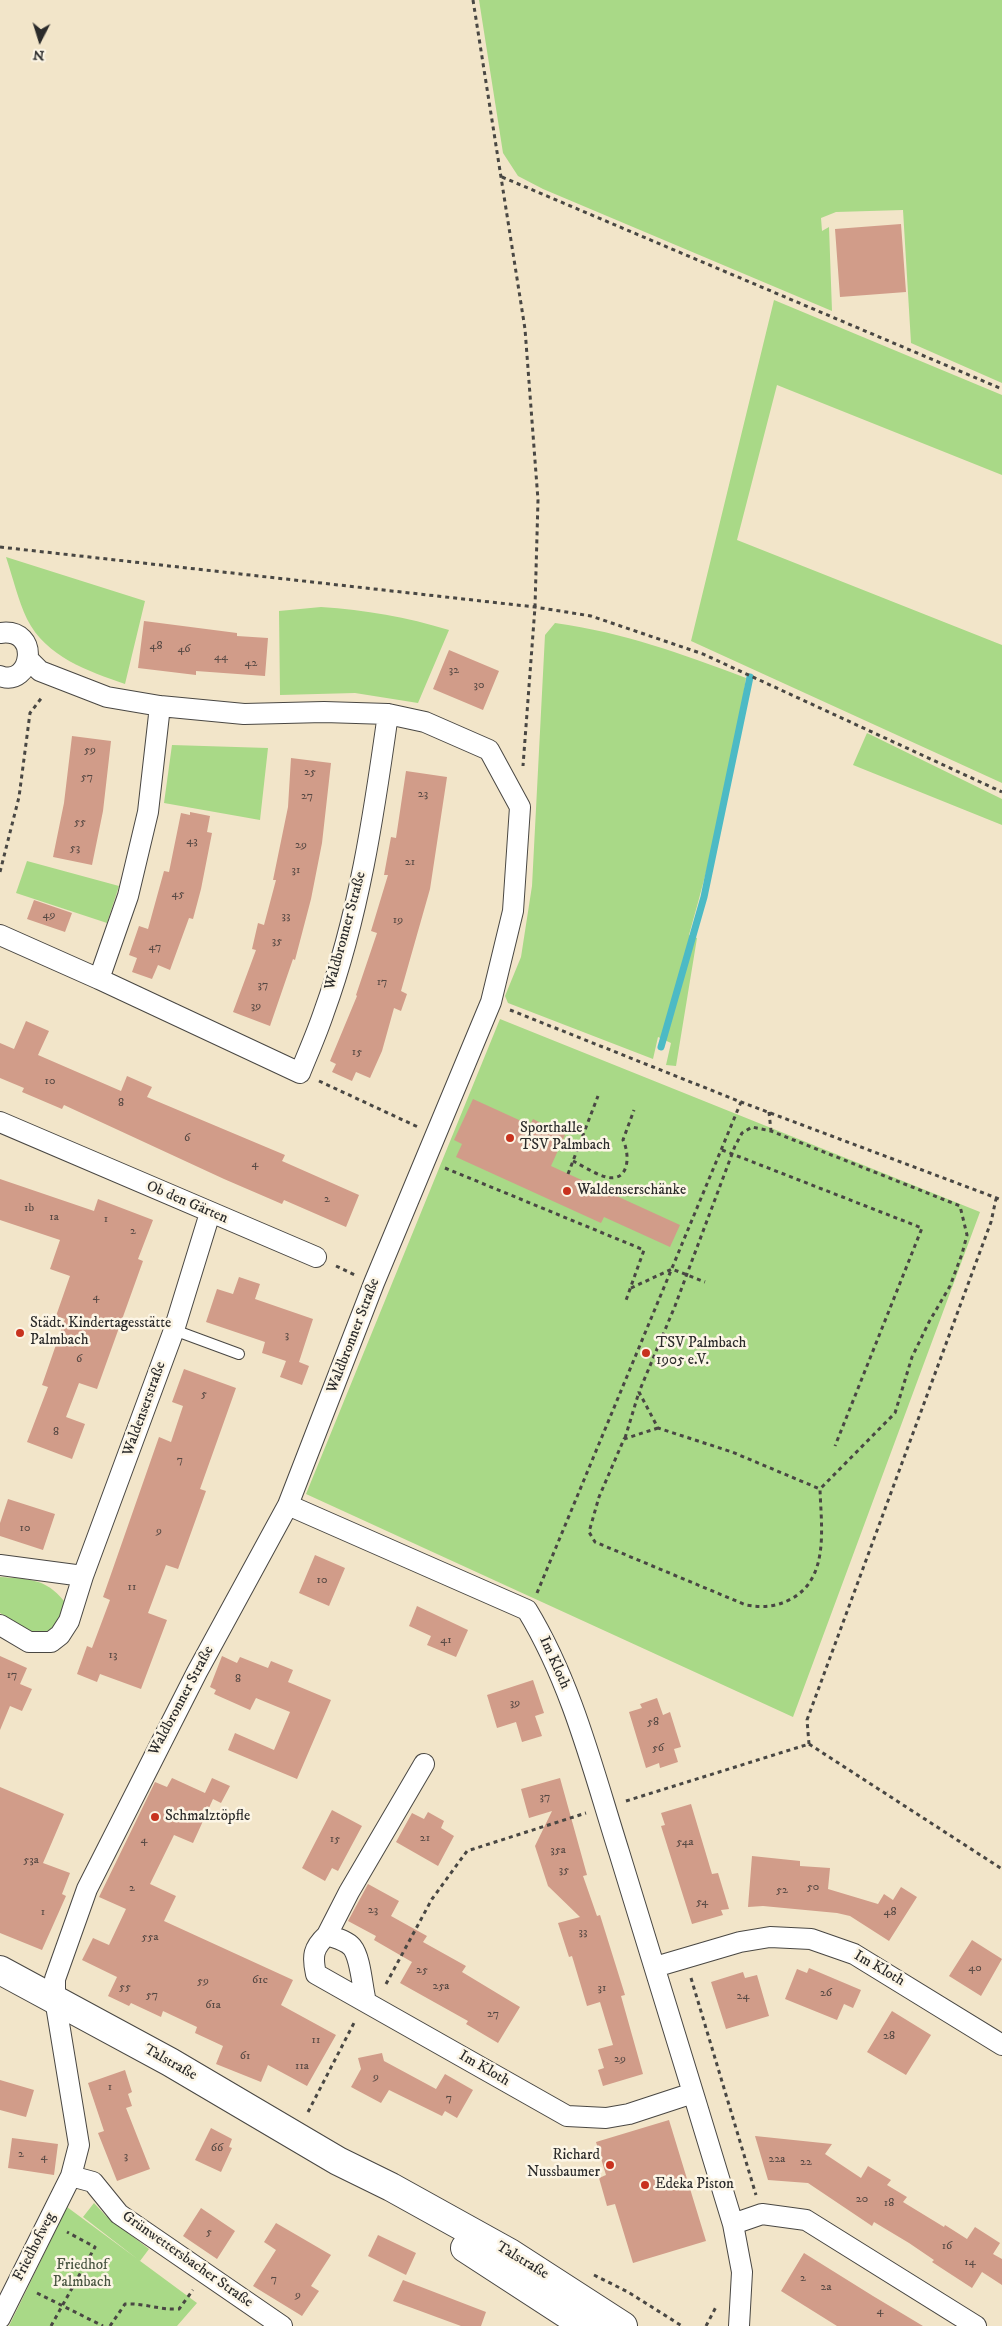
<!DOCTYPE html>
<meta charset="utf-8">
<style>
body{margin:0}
#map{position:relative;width:1002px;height:2326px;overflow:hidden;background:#f2e5c9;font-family:"IM FELL DW Pica",serif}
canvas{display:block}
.north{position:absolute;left:15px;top:15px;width:50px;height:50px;-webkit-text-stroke:4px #fcf5e5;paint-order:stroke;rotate:185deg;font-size:14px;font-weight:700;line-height:20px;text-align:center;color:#2b2b2b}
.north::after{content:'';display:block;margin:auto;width:18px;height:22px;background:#2b2b2b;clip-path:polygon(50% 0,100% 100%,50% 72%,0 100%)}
</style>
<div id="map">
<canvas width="1002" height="2326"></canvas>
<div class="north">N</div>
</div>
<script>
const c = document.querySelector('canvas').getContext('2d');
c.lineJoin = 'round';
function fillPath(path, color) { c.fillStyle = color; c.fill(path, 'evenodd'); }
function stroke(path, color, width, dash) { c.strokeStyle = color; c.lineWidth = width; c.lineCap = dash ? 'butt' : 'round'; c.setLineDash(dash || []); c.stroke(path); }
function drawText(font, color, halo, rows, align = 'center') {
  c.font = font + ' "IM FELL DW Pica",serif'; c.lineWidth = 5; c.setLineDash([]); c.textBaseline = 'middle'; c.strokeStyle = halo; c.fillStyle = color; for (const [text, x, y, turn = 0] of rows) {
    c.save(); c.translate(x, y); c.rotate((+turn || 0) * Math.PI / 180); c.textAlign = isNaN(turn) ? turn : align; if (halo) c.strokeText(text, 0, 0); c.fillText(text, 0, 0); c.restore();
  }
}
fillPath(new Path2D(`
 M479,0h523v383l-91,-40 -8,-133 -67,2 -15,6 1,13 7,-4 3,84 -289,-122 -25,-13 -15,-23z
 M774,300l228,95v80l-225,-90 -40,155 265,105v138l-311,-142z
 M6,557l139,44 -20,83c-37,-13 -79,-27 -98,-65 -9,-19 -14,-41 -21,-62z
 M321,607c45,3 85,10 128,23l-31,73 -63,-10 -75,2 -1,-84z
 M555,623c71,10 124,30 191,55 -12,88 -33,172 -57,257l8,3 -21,128 -10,-1 5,-22 -13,-6 -5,22 -145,-56 -3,-7 16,-39 11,-71 13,-251z
 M867,733l135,66v26l-149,-60z
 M172,745l96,3 -8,72 -96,-17z
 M27,861l92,25 -12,37 -91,-30z
 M500,1019l480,193 -187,505 -487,-223z
 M0,1577c27,2 46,1 64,24l-2,21 -15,12h-12l-35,-21z
 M94,2203l12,13 43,33 -9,12 -57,-44z
 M67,2207l130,96 -20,23h-168z`), '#a9d987');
stroke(new Path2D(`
 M661,1047l43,-150 46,-220`), '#4cbac5', 7);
fillPath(new Path2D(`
 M901,224l5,68 -66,5 -5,-68z
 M144,621l93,12v3l31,2 -3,38 -69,-5v4l-58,-7z
 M449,650l50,21 -16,39 -50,-21z
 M72,736l39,5 -8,70 -11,54 -39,-8 11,-54z
 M291,758l40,5 -9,80 -11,56 -16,61 -2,-1 -23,67 -37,-14 23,-62 -4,-1 6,-26 6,2 12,-45h-3l15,-73z
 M406,771l41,6 -17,112 -29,102 6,3 -6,17 -7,-3 -12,43 -12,27 -14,-6 -4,9 -20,-9 4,-8 -6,-3 27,-65 -1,-1 21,-62 -6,-2 17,-56h-4l7,-38 5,1z
 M190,812l20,4 -3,16 5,1 -11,56 -8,30 -4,-1 -19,52 -12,-5 -6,14 -20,-7 5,-14 -8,-3 10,-29 9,3 16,-58 5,1 12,-59 9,2z
 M34,900l38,13 -7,19 -38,-13z
 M26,1021l23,10 -11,24 83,36 6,-15 25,11 -5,10 138,58 -3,6 77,34 -13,32 -62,-27 -2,4 -58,-25 -160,-74 -2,4 -40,-17 2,-4 -24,-10v-35l14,6z
 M473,1099l57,26 3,-6 32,16 -14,31 129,59 -10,22 -66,-30 -3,6 -145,-66 6,-13 -8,-4z
 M0,1179l94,32 4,-12 55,21 -15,39 5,2 -46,128 -18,-6 -13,34 19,7 -13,35 -45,-17 21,-55 -6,-2 23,-66 -9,-3 14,-40 -20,-7 10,-29 -60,-20z
 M239,1277l21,7 -5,15 58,20 -14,43 10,4 -7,19 -22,-8 6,-16 -24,-8 3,-11 -59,-20 11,-33 16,5z
 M184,1369l52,19 -36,101 6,2 -28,78 -12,-4 -18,48 19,7 -26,69 -41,-15 -3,8 -20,-8 10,-28 5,2 18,-48 -7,-3 56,-160 12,5 12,-36 -11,-4z
 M8,1499l47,15 -12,36 -43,-14v-13z
 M315,1555l30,13 -16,38 -30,-13z
 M417,1606l51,24 -12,27 -29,-12 4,-9 -22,-10z
 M0,1656l27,12 -7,16 12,5 -10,22 -12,-5 -10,24z
 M222,1656l15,7 3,-6 28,11 3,-7 22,9 -5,12 43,18 -34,79 -69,-29 7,-17 39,17 16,-38 -34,-14 -6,12 -36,-16 2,-4 -6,-3z
 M533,1680l11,33 -9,3 7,20 -20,6 -6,-20 -19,6 -10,-33z
 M657,1698l6,17 7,-3 11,35 -7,2 4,13 -18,6 -1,-5 -13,5 -17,-56 13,-4 -2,-4z
 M172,1778l33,15 7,-15 18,8 -9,17 -8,-4 -20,44 -19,-8 -24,49 26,12 -12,25 129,59 -12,25 55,30 -29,51 -39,-21 -7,17 -45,-18 7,-18 -28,-13 2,-6 -34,-16 -2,6 -30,-14 -2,3 -21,-10 9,-19 -35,-17 11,-22 16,7 17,-36 -27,-12 56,-115 12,5z
 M560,1778l27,97 -4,1 14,40 3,-1 25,80 -4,1 22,78 -40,12 -5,-16 6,-2 -6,-19 15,-4 -13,-43 -13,4 -15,-50 -3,1 -11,-34 22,-6 -32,-31 -13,-40 17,-35 -23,7 -8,-29z
 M0,1787l64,27 -21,49 27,10 -8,21 4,2 -24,54 -42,-17z
 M691,1804l21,70 6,-1 11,36 -8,1 2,5 -31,9 -31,-98 4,-1 -4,-12z
 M332,1810l30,16 -24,45 -6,-3 -7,13 -23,-13z
 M428,1812l16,9 -3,7 13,8 -16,30 -42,-24 16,-29 12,6z
 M752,1856l48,5v5l30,2 -2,21 50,15 6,-10 9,6 8,-13 16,10 -28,44 -39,-25 -13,-3 -74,-7 -15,1z
 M368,1884l31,17 -8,15 36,20 -4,6 43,24 -4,6 58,35 -22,36 -32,-19 2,-3 -68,-38 12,-21 -38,-22 2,-4 -28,-15z
 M972,1940l30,19 -21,37 -32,-20z
 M809,1968l52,22 -8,18 -9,-4 -7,16 -52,-21 12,-30 10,4z
 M743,1972l2,6 12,-3 12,41 -43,13 -15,-47z
 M892,2011l39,24 -25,40 -39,-23z
 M382,2053l2,8 52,28 9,-15 28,16 -16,28 -12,-7 -3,5 -53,-26 -8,13 -30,-16 10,-18 -3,-11z
 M125,2070l7,22 -4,2 4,12 -6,2 24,61 -33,12 -19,-48 6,-2 -16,-48z
 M0,2080l34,10 -8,27 -26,-7z
 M669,2120l37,121 -73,22 -18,-59 -8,2 -8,-28 7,-3 -10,-33z
 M211,2128l21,11 -3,8 3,1 -11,24 -26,-12z
 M755,2136l77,8 -7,10 36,24 7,-12 23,14 -4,5 20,12 -4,5 41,25 1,-2 22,14 8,-12 25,16 -7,11 9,5v26l-20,-13 -10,16 -40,-26 2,-2 -25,-17 -35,-21 -2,4 -64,-43 -40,-3z
 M12,2138l46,6 -4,31 -46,-7z
 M201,2208l34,23 -18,28 -34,-23z
 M276,2223l55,32 -20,31 8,5 -17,25 -49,-30 23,-36 -12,-8z
 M378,2235l38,18 -10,22 -38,-19z
 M804,2253l69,43 50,30h-86l-56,-35z
 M403,2280l83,32 -5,14h-20l-68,-25z`), '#d19c89');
const lane = new Path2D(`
 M174,1330l65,24`);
const street = new Path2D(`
 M0,633c42,-6 32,55 0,43
 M0,935l99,44 29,-83 20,-84 12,-106
 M99,979l201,94c8,-20 17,-40 24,-61 35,-96 50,-198 64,-298
 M0,1122l316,135
 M288,1505l239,105c45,74 66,160 92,242 39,124 76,248 114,372l9,48 -3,54
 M0,1565l83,11
 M0,1625l29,17h22l9,-7 9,-14 14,-45 91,-246 36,-117
 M327,1935l22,-43 75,-128
 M655,1967l85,-25 30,-5 41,2 43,15 148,91
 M366,2002c-4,-15 -5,-44 -14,-55 -6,-7 -17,-9 -25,-12 -14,13 -15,21 -11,39l251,142 39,2 23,-4 64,-21
 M71,2176l22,6 26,32 163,112
 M733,2224l29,-10 44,6 170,106
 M0,2318l71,-142 8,-31 -24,-146v-20l32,-90 110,-217 91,-167 86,-222 117,-281 22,-91 7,-104 -31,-57 -64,-28 -37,-8 -64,-2 -80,2 -84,-8 -53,-9 -67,-26 -11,-11`);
const secondary = new Path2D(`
 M0,1970l170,92 168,99 53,26 119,66 113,73
 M465,2248l120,78`);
stroke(lane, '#494743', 12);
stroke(street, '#494743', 22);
stroke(secondary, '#494743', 30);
stroke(new Path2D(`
 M473,0l52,329 13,171 -3,107 -12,159
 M502,177l500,212
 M0,547l535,60 56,9 112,38 299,138
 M0,872l19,-75 11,-84 13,-17
 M510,1010l231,92 261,98
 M319,1081l99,46
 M769,1112l2,19
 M722,1150l200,78 -87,218
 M573,1161c10,5 22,13 33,16 24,6 24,-23 17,-37l11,-30
 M445,1168l199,82 -19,53
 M568,1174l30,-78
 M336,1266l19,9
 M631,1288l41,-19 33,13
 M658,1428l-34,11 -25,58 -10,35 6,10 151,63c17,3 30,2 45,-6 39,-21 30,-73 29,-110l75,-76 17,-56 17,-35 21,-36 12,-32 5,-19 -7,-29 -189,-75 -19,-4 -10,6 -7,13 -60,160 -36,86 19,36 74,24 88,37
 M625,1438l14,-46
 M537,1593l204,-491
 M809,1744l-2,-24 184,-498 5,-23
 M809,1744l193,125
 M626,1801l183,-57
 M691,1978l65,217
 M386,1984l46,-85 35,-48 119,-38
 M308,2112l47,-91
 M594,2275l34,17 54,34
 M37,2293l66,33
 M51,2326l44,-79 -28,-15
 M110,2326l15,-22c20,-1 33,6 54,5l14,-19
 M706,2326l11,-21`), '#494743', 3, [4, 4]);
stroke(lane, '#fff', 10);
stroke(street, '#fff', 20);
stroke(secondary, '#fff', 28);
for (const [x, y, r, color] of [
 [510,1138,5,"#c8321e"],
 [567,1191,5,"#c8321e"],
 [20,1333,5,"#c8321e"],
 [646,1353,5,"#c8321e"],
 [155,1817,5,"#c8321e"],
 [610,2165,5,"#c8321e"],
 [645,2185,5,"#c8321e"]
]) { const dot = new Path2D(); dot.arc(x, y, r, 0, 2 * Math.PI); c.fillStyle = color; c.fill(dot); stroke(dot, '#fcf5e5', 2); }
drawText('12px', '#544742', null, [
 ["48",156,647],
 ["46",184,650],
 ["44",221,658],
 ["42",251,664],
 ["32",454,671],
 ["30",479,686],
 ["59",90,751],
 ["25",310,773],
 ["57",87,778],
 ["23",423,795],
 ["27",307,797],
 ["55",80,823],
 ["43",192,842],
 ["29",301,846],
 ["53",75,849],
 ["21",410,863],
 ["31",296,871],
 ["45",178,895],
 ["49",49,916],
 ["33",286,917],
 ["19",398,921],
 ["35",277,942],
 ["47",155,948],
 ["17",382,983],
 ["37",263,986],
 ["39",256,1007],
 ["15",357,1053],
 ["10",50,1082],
 ["8",121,1104],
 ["6",187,1139],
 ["4",255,1165],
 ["2",327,1200],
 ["1b",29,1209],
 ["1a",54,1218],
 ["1",106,1220],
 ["2",133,1232],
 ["4",96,1298],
 ["3",287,1336],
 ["6",79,1360],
 ["5",204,1395],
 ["8",56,1433],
 ["7",180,1461],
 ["10",25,1529],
 ["9",159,1532],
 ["10",322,1581],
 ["11",132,1588],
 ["41",446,1641],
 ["13",113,1656],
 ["17",12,1676],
 ["8",238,1680],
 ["39",515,1704],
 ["58",653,1723],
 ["56",658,1749],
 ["37",545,1798],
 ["21",425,1839],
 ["15",335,1840],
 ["4",144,1841],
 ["54a",685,1843],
 ["35a",558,1851],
 ["53a",31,1861],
 ["35",564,1871],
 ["50",813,1888],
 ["2",132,1889],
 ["52",782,1891],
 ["54",702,1903],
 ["23",373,1911],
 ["1",43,1913],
 ["48",890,1913],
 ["33",583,1933],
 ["55a",150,1938],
 ["40",975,1969],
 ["25",422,1971],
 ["61c",260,1981],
 ["59",203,1982],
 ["25a",441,1987],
 ["55",125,1988],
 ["31",602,1989],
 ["26",826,1994],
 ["57",152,1996],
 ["24",743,1997],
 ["61a",213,2006],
 ["27",493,2015],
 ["28",889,2037],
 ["11",316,2041],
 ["61",245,2057],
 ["29",620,2060],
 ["11a",302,2067],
 ["9",376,2078],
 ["1",110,2088],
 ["7",449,2099],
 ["66",217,2149],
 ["2",21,2155],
 ["3",126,2157],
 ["4",44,2158],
 ["22a",777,2160],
 ["22",806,2163],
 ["20",862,2200],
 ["18",889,2204],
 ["5",209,2233],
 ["16",947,2247],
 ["14",970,2263],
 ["2",803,2279],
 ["7",274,2280],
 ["2a",826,2288],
 ["9",298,2296],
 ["4",880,2312]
]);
drawText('15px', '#2b2b2b', '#fcf5e5', [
 ["Waldbronner Straße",346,931,-75],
 ["Ob den Gärten",187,1203,23],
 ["Waldbronner Straße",354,1336,-69],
 ["Waldenserstraße",145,1409,-70],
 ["Im Kloth",554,1663,66],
 ["Waldbronner Straße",182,1701,-62],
 ["Im Kloth",879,1969,30],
 ["Talstraße",170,2063,29],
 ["Im Kloth",484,2069,30],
 ["Friedhofweg",35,2247,-63],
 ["Grünwettersbacher Straße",187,2260,35],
 ["Talstraße",522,2261,31]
]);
drawText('15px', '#2b2b2b', '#fcf5e5', [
 ["Sporthalle",520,1129],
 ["TSV Palmbach",520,1146],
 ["Waldenserschänke",577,1191],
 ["Städt. Kindertagesstätte",30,1324],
 ["Palmbach",30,1341],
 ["TSV Palmbach",656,1344],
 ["1905 e.V.",656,1361],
 ["Schmalztöpfle",165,1817],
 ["Richard",600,2156,"right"],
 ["Nussbaumer",600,2173,"right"],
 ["Edeka Piston",655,2185]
], 'left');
drawText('15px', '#4a5642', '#fcf5e5', [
 ["Friedhof",82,2266],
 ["Palmbach",82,2283]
]);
</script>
